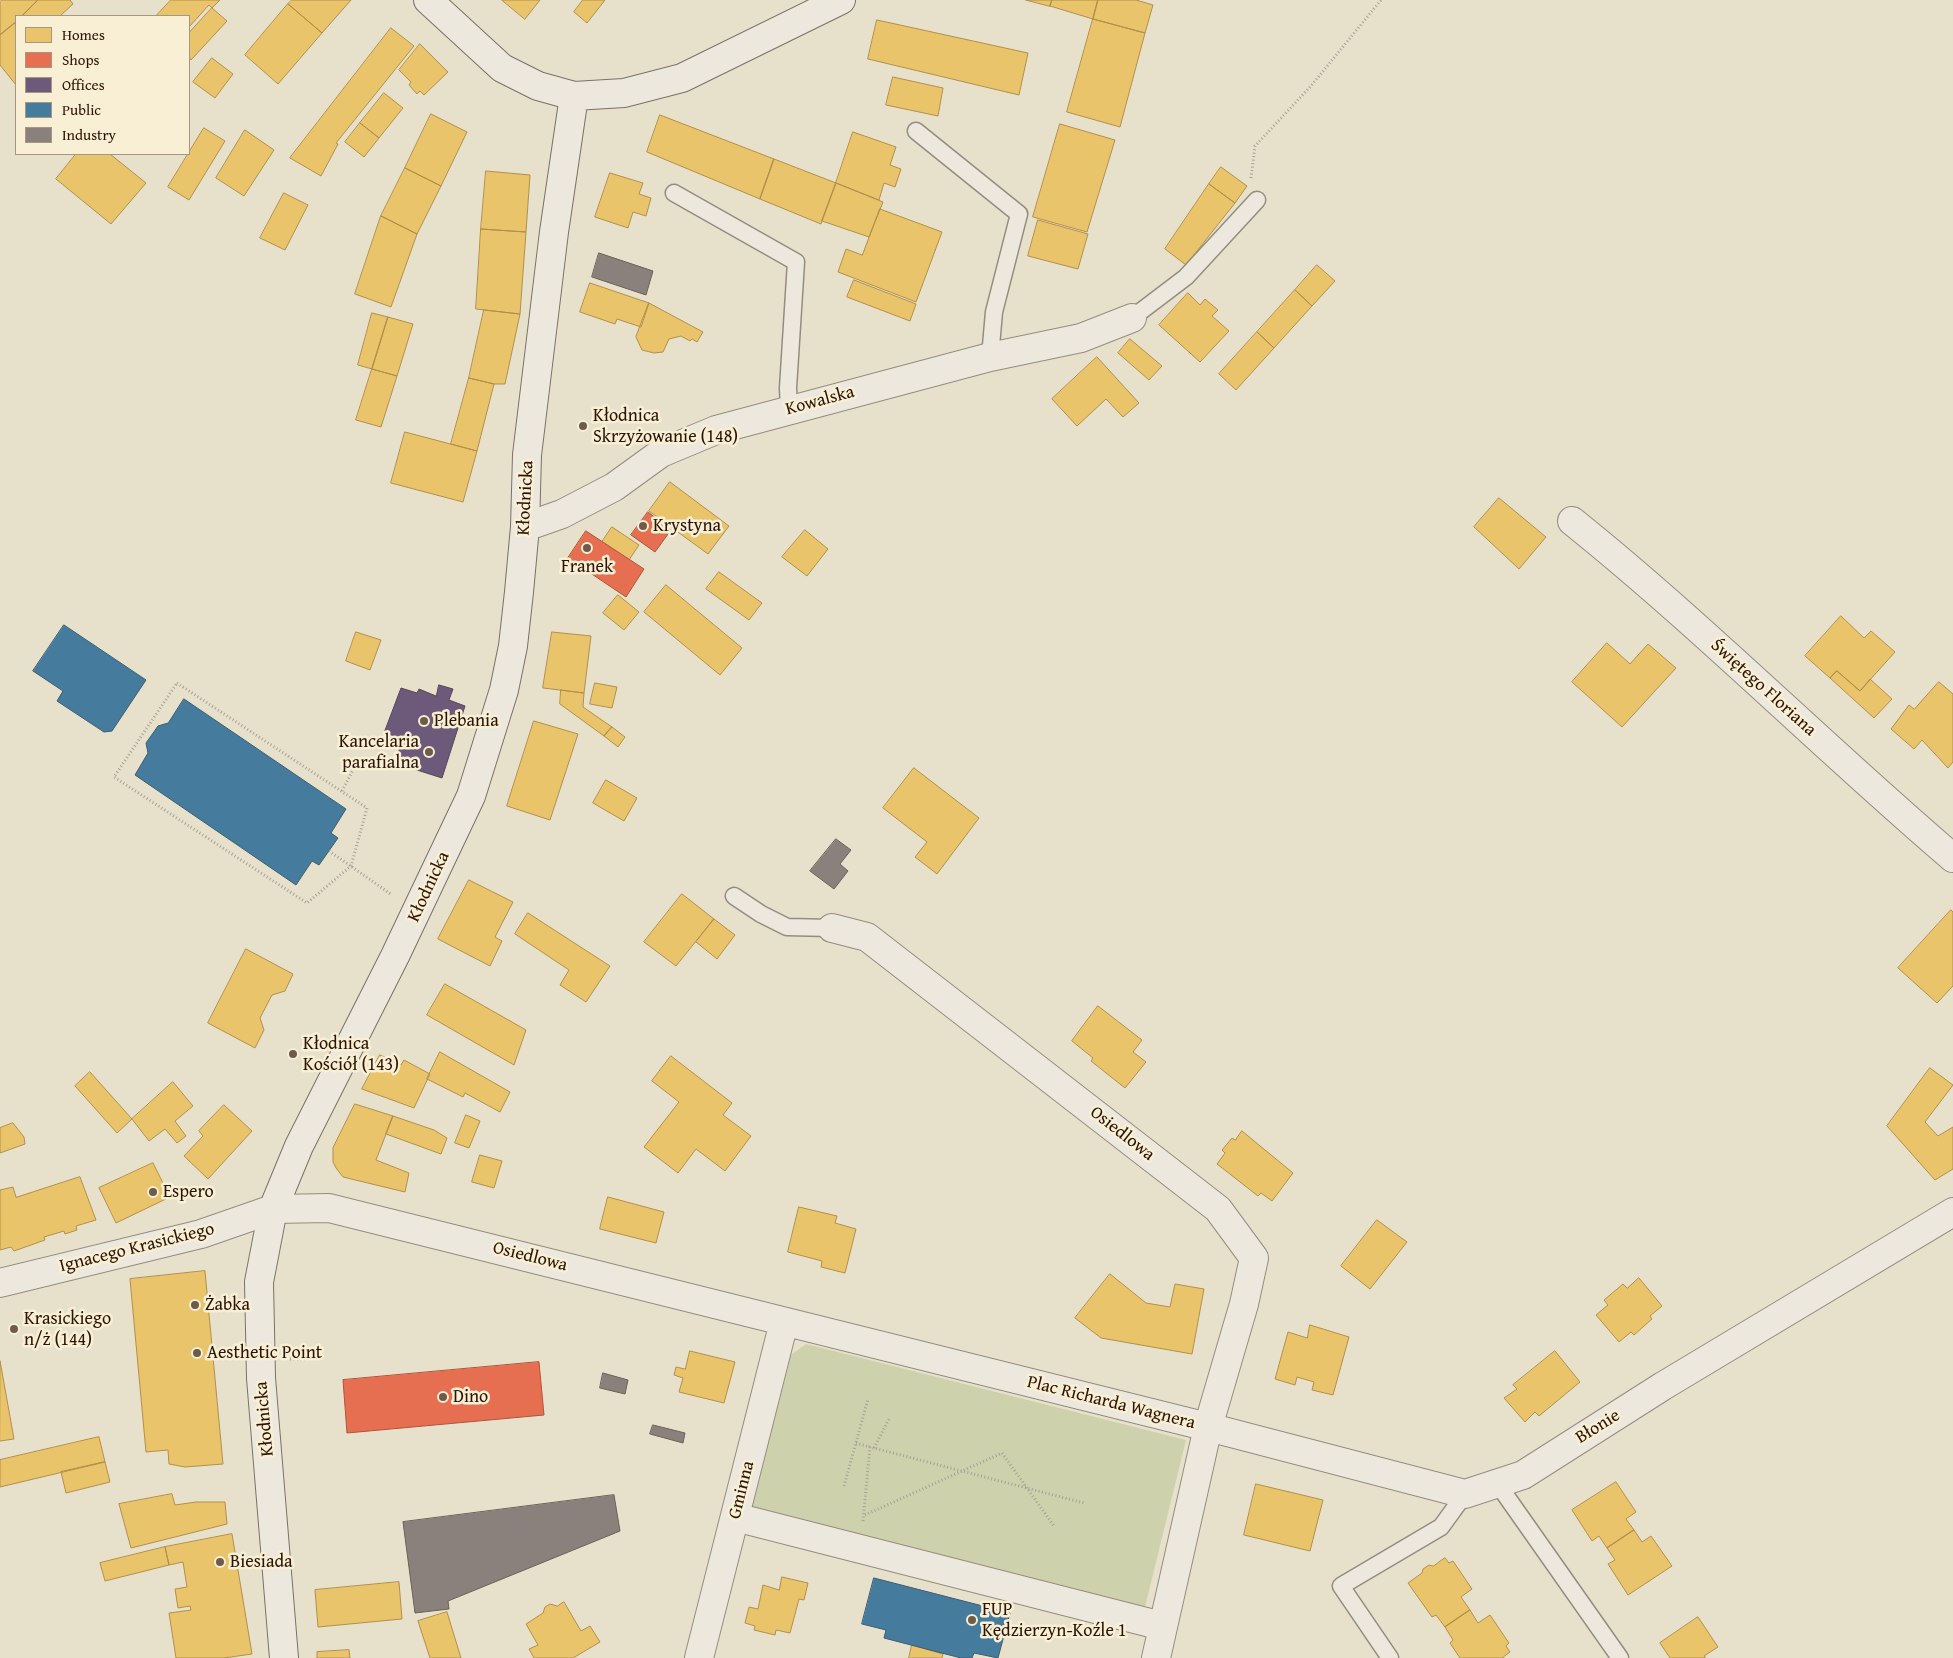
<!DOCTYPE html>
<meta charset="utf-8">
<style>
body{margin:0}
#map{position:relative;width:1953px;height:1658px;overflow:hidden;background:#e7e1cb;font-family:"Gentium Book Plus",serif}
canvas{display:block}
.legend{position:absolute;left:15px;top:15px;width:175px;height:140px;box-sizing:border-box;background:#f8efd5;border:1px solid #a79781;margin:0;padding:6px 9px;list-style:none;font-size:15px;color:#2d1303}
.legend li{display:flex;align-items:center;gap:10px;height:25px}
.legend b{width:25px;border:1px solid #a79781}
</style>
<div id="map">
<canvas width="1953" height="1658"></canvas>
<ul class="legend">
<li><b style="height:14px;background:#e9c46a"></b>Homes</li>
<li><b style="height:14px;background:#e76f51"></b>Shops</li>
<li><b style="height:14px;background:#6d597a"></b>Offices</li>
<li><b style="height:14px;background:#457b9d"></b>Public</li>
<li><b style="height:14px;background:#8a817c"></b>Industry</li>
</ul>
</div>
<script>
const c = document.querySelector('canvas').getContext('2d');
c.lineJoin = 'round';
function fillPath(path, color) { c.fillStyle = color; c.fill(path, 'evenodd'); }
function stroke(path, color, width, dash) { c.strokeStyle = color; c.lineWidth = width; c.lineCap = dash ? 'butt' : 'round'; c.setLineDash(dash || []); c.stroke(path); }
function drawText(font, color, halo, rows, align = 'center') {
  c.font = font + ' "Gentium Book Plus",serif'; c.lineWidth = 5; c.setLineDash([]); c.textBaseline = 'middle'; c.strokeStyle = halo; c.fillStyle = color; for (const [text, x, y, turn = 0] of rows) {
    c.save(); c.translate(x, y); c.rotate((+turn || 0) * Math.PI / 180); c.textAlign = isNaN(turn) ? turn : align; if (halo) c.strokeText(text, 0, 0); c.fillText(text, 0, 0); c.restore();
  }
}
fillPath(new Path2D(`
 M806,1344l380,96 -41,167 -393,-100 39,-152z`), '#cdd2ad');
const homes = new Path2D(`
 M2,0h36l-16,16h-6v6l-16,13v-33z
 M38,0h32l3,4 -13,12h-38z
 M171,0h49l-8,8 -3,-3 -20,22v-11h-33z
 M292,0h59l-29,33 -34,-29z
 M502,0h38l-15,19z
 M583,0h22l-18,23 -13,-11z
 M1026,0h26l-2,6z
 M1052,0h46l-5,19 -43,-13z
 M1098,0h38l17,5 -8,28 -52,-14z
 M288,4l34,29 -44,51 -33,-29z
 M212,8l15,13 -36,39 -2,-3v-24z
 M1093,19l52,14 -25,94 -53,-15z
 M877,20l151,33 -9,42 -151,-36z
 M16,22v63l-16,-20v-30z
 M391,28l23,18 -78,97 2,1 -17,32 -31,-18z
 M420,44l28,28 -24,23 -4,-4 -3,3 -8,-9 2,-3 -12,-12z
 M212,58l21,16 -18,24 -22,-16z
 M893,77l50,11 -5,28 -52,-11z
 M384,93l19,15 -24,30 -19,-15z
 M431,114l36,18 -26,54 -36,-18z
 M660,115l114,44 -14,40 -113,-47z
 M360,123l19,15 -15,19 -19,-15z
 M1060,124l55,16 -28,92 -54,-15z
 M204,128l21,13 -36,59 -21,-13z
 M245,130l29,20 -30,46 -28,-18z
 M853,132l43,15 -6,18 11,4 -6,18 -11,-4 -5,17 -43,-17z
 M76,154h34l36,29 -35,41 -55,-45z
 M774,159l62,24 -15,41 -61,-25z
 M1221,167l26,19 -12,17 -26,-19z
 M405,168l36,18 -24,48 -36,-18z
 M486,171l44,4 -4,57 -45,-3z
 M610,173l33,10 -4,11 12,4 -5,18 -13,-4 -5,16 -33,-11z
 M836,183l47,19 -14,35 -47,-16z
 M1209,184l26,19 -49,62 -21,-16z
 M284,193l24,12 -23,45 -25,-12z
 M880,209l62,23 -26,70 -78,-30 8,-23 16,6z
 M381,216l36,18 -26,73 -36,-13z
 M1038,220l50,14 -10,35 -50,-13z
 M481,229l45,3 -6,82 -44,-5z
 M1317,265l18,16 -23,25 -17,-16z
 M854,280l62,24 -6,17 -63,-24z
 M590,283l59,20 -8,24 -24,-8 -2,5 -35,-12z
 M1295,290l17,16 -38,42 -17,-16z
 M1188,293l12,12 5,-6 13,11 -6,6 17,15 -29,31 -41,-37z
 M649,303l54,29 -6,10 -5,-3 -2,2 -9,-5 -12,3 -6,13 -9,1 -12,-3 -6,-13z
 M484,310l36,4 -15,70h-11l-25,-6z
 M372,313l16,4 -16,52 -14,-4z
 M388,317l25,7 -16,52 -25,-7z
 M1257,332l17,16 -38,42 -17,-16z
 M1130,339l32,27 -13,14 -31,-27z
 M1097,357l42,46 -16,14 -17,-18 -29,27 -25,-27z
 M372,369l25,7 -16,51 -25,-7z
 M469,378l25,6 -17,67 -26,-7z
 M405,432l72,19 -14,51 -72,-19z
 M670,482l59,44 -21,28 -59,-43z
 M1499,498l47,39 -27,32 -45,-42z
 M612,527l27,18 -10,15 -27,-18z
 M805,530l23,19 -21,27 -25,-19z
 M719,572l43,31 -13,17 -43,-31z
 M666,585l76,63 -22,27 -76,-63z
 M618,595l21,17 -15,18 -21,-17z
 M1841,616l23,22 7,-7 24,21 -35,39 -23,-20 -7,7 -25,-22z
 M356,632l25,8 -11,30 -24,-9z
 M552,632l39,4 -7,57 -41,-5z
 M1607,643l23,21 18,-20 28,24 -54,59 -50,-45z
 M1837,671l23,20 10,-12 22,20 -18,19 -44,-40z
 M1939,682l14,12v68l-5,6 -26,-28 -8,9 -23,-20 18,-24 5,4z
 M595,683l22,4 -5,21 -22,-4z
 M561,690l23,3 -1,14 29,20 -8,9 -44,-32z
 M534,721l44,13 -28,86 -43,-14z
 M612,727l13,10 -7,10 -14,-11z
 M914,768l65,50 -42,56 -22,-17 12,-15 -44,-34z
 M606,780l31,18 -13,23 -31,-18z
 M469,880l44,22 -18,35 7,4 -12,25 -52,-27z
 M682,894l32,25 -38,47 -32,-24z
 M1951,910l2,2v74l-16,17 -39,-35z
 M528,913l82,53 -24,36 -26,-17 9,-15 -54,-36z
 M714,919l21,16 -18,24 -21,-17z
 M246,949l47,25 -8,17 -13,4 -12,23 4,12 -9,18 -47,-25z
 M445,984l81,46 -12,35 -87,-50z
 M1098,1006l44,34 -9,12 13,10 -21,26 -34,-27 2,-3 -21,-17z
 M440,1052l70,40 -10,20 -35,-19 -2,4 -36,-18z
 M380,1055l21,10 3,-5 26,14 -16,34 -52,-19z
 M671,1056l61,47 -9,12 28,21 -26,35 -29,-22 -18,24 -34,-26 35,-45 -27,-21z
 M1930,1068l23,17 -28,37 13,14 15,-9v42l-18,11 -48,-54z
 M90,1072l42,47 -15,14 -42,-47z
 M173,1082l20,24 -18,15 11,15 -9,7 -12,-14 -16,12 -17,-22z
 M355,1104l38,12 -17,44 33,13 -4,19 -62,-15 -7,-9 -3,-6v-14z
 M224,1105l28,26 -44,48 -24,-23 19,-20 -4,-5z
 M466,1115l14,6 -11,27 -14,-5z
 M393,1116l41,14 13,8 -6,16 -55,-20z
 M13,1123l11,14 1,7 -25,9v-25z
 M1242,1131l51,42 -21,28 -11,-8 -3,3 -41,-32 8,-11 -3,-3 10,-12 3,2z
 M480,1155l22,6 -8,27 -22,-6z
 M153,1163l17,34 -54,26 -17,-35z
 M80,1177l16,43 -20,6 1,4 -12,4 -1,-3 -20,6 1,3 -31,11 -3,-4 -11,3v-60l13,-3 3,10z
 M608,1197l56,15 -8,31 -56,-14z
 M799,1207l38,9 -2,7 21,6 -11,44 -24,-6 1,-6 -34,-9z
 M1377,1220l30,22 -37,47 -29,-23z
 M205,1271l18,193 -38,3 -16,-3 -1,-14 -22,2 -16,-173z
 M1110,1274l36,29 24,4 5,-23 29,5 -12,65 -91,-16 -26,-20z
 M1639,1278l23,28 -12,10 2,3 -18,16 -3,-3 -12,10 -23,-27 12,-10 -4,-5 19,-16 4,4z
 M1310,1325l39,12 -16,58 -21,-5 2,-8 -17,-5 -2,8 -20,-6 13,-47 19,6z
 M690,1351l45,11 -11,41 -45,-11 4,-14 -9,-3 2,-8 9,2z
 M1555,1351l25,31 -41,34 -4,-4 -10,10 -21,-24 13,-9 -4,-4z
 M0,1361l14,78 -14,2z
 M99,1437l6,25 -105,25v-27z
 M105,1462l5,20 -44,11 -5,-21z
 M1616,1482l20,30 -10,7 8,11 -27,18 -8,-12 -7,5 -20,-31z
 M1256,1484l67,16 -13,51 -66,-16z
 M172,1494l3,11 21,-3h29l2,22 -96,24 -12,-44z
 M1634,1530l8,12 9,-6 21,30 -44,29 -20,-31 7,-4 -8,-12z
 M232,1534l20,120 -28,4h-48l-7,-45 22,-3 -1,-4 -12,2 -3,-19 12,-2 -4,-25 -14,3 -4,-18z
 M165,1547l4,18 -64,16 -5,-18z
 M1445,1558l4,5 4,-2 19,28 -11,8 9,13 -25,17 -9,-12 -4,2 -24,-34 14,-10 1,-4 6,-4 4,1z
 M782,1577l26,6 -4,17 -5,-1 -9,34 -14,-3 -1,5 -21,-5 1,-4 -10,-3 4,-16 9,2 5,-24 16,5z
 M399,1582l3,37 -84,8 -3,-37z
 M564,1602l17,29 9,-5 10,16 -27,16h-39l-5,-9 9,-4 -12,-21 17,-11 2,-6 5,-3 7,2z
 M1470,1610l8,13 12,-8 19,28 -3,3 4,6 -8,6h-42l-10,-15 3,-3 -8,-13z
 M447,1612l14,46h-31l-12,-37z
 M1698,1617l20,30 -14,9 2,2h-36l-10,-15z
 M912,1645l31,9 -1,4h-33z
 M349,1650l1,8h-33v-6z`);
fillPath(homes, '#e9c46a');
stroke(homes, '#b18f4b', 1);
const shops = new Path2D(`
 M648,512l23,18 -16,22 -24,-17z
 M586,531l58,38 -18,28 -58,-39z
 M539,1362l5,53 -197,18 -4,-53z`);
fillPath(shops, '#e76f51');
stroke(shops, '#af533a', 1);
const offices = new Path2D(`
 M439,685l14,4 -4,11 16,6 -23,72 -47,-15 8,-25 -19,-5 17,-45 16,5 2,-4 17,7z`);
fillPath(offices, '#6d597a');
stroke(offices, '#5a4456', 1);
const public = new Path2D(`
 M64,625l82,55 -34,51 -8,1 -47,-31 6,-10 -30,-20z
 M184,699l162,110 -15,24 7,5 -19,27 -7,-4 -16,24 -161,-110 13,-22 -2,-10 12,-17 10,-3z
 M874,1578l136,35 -12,45 -24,-5 -2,5h-11l-77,-20 2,-8 -24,-6z`);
fillPath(public, '#457b9d');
stroke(public, '#3e5c6f', 1);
const industry = new Path2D(`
 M599,253l54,18 -7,24 -54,-18z
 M836,839l15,11 -11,14 8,7 -14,18 -24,-18z
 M603,1373l25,7 -3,14 -25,-6z
 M653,1425l32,8 -2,10 -33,-9z
 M614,1495l6,36 -172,70 1,8 -34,4 -12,-91z`);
fillPath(industry, '#8a817c');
stroke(industry, '#6e6058', 1);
const lane = new Path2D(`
 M916,131l103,83 -25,98 -4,45
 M674,193l122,69 -8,126 1,21
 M1132,318l54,-41 71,-77
 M734,896l27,18 26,13 45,1
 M1497,1483l123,175
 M1390,1658l-49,-72 100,-59 24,-33`);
const street = new Path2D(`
 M1572,521c132,106 252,227 381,337
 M525,527l37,-13 52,-27 47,-34 55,-23 274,-73 91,-19 51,-20
 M832,928l35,9 351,272 36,49 -10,46 -36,123 -52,231
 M0,1283l201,-49 72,-25 56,-1 879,219 257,67 58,-19 140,-89 290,-174
 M735,1517l427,109
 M699,1658l85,-336`);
const secondary = new Path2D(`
 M428,0l74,68 36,18 36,10 50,-3 58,-15 159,-78
 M284,1658l-23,-280 -2,-96 14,-73 26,-63 96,-190 76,-160 33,-106 9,-44 6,-54 6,-65 2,-72 27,-223 20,-136`);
stroke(lane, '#948d7f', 19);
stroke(street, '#948d7f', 30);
stroke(secondary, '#797165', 30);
stroke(new Path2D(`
 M1251,178l4,-32 56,-60 70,-86
 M177,683l190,125 -16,58 -44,37 -193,-126z
 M342,791l11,-21
 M329,851l63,44
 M290,1359h16l17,-10
 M856,1443l14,4
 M874,1448l15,-29
 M844,1486l24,-87
 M865,1515l137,-62 52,73
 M863,1521l7,-74 214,56`), '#a6a096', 3, [1, 2.5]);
stroke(lane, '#ece8dd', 16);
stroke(street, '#ece8dd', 28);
stroke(secondary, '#ece8dd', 28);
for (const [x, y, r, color] of [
 [583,426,5,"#6e5b49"],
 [643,526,5,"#6e5b49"],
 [587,548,5,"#6e5b49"],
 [424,721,5,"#6e5b49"],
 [429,752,5,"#6e5b49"],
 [293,1054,5,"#6e5b49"],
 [153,1192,5,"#6e5b49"],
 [195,1305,5,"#6e5b49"],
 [14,1329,5,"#6e5b49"],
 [197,1353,5,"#6e5b49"],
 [443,1397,5,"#6e5b49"],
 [220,1562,5,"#6e5b49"],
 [972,1620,5,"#6e5b49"]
]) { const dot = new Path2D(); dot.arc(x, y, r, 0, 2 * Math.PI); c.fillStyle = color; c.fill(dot); stroke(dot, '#f8efd5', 2); }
drawText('18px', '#2d1303', '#f8efd5', [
 ["Kowalska",820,401,-15],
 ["Kłodnicka",526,498,-87],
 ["Świętego Floriana",1763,688,42],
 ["Kłodnicka",429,887,-65],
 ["Osiedlowa",1122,1134,38],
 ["Ignacego Krasickiego",137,1248,-14],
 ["Osiedlowa",530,1257,14],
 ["Plac Richarda Wagnera",1111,1403,14],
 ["Kłodnicka",265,1419,-95],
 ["Błonie",1598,1427,-32],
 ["Gminna",742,1490,-76]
]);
drawText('18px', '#2d1303', '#f8efd5', [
 ["Kłodnica",593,416],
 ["Skrzyżowanie (148)",593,437],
 ["Krystyna",653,526],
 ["Franek",587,567,"center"],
 ["Plebania",434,721],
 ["Kancelaria",419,742,"right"],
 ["parafialna",419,763,"right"],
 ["Kłodnica",303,1044],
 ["Kościół (143)",303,1065],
 ["Espero",163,1192],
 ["Żabka",205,1305],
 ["Krasickiego",24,1319],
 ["n/ż (144)",24,1340],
 ["Aesthetic Point",207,1353],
 ["Dino",453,1397],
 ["Biesiada",230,1562],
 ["FUP",982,1610],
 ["Kędzierzyn-Koźle 1",982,1631]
], 'left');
</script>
